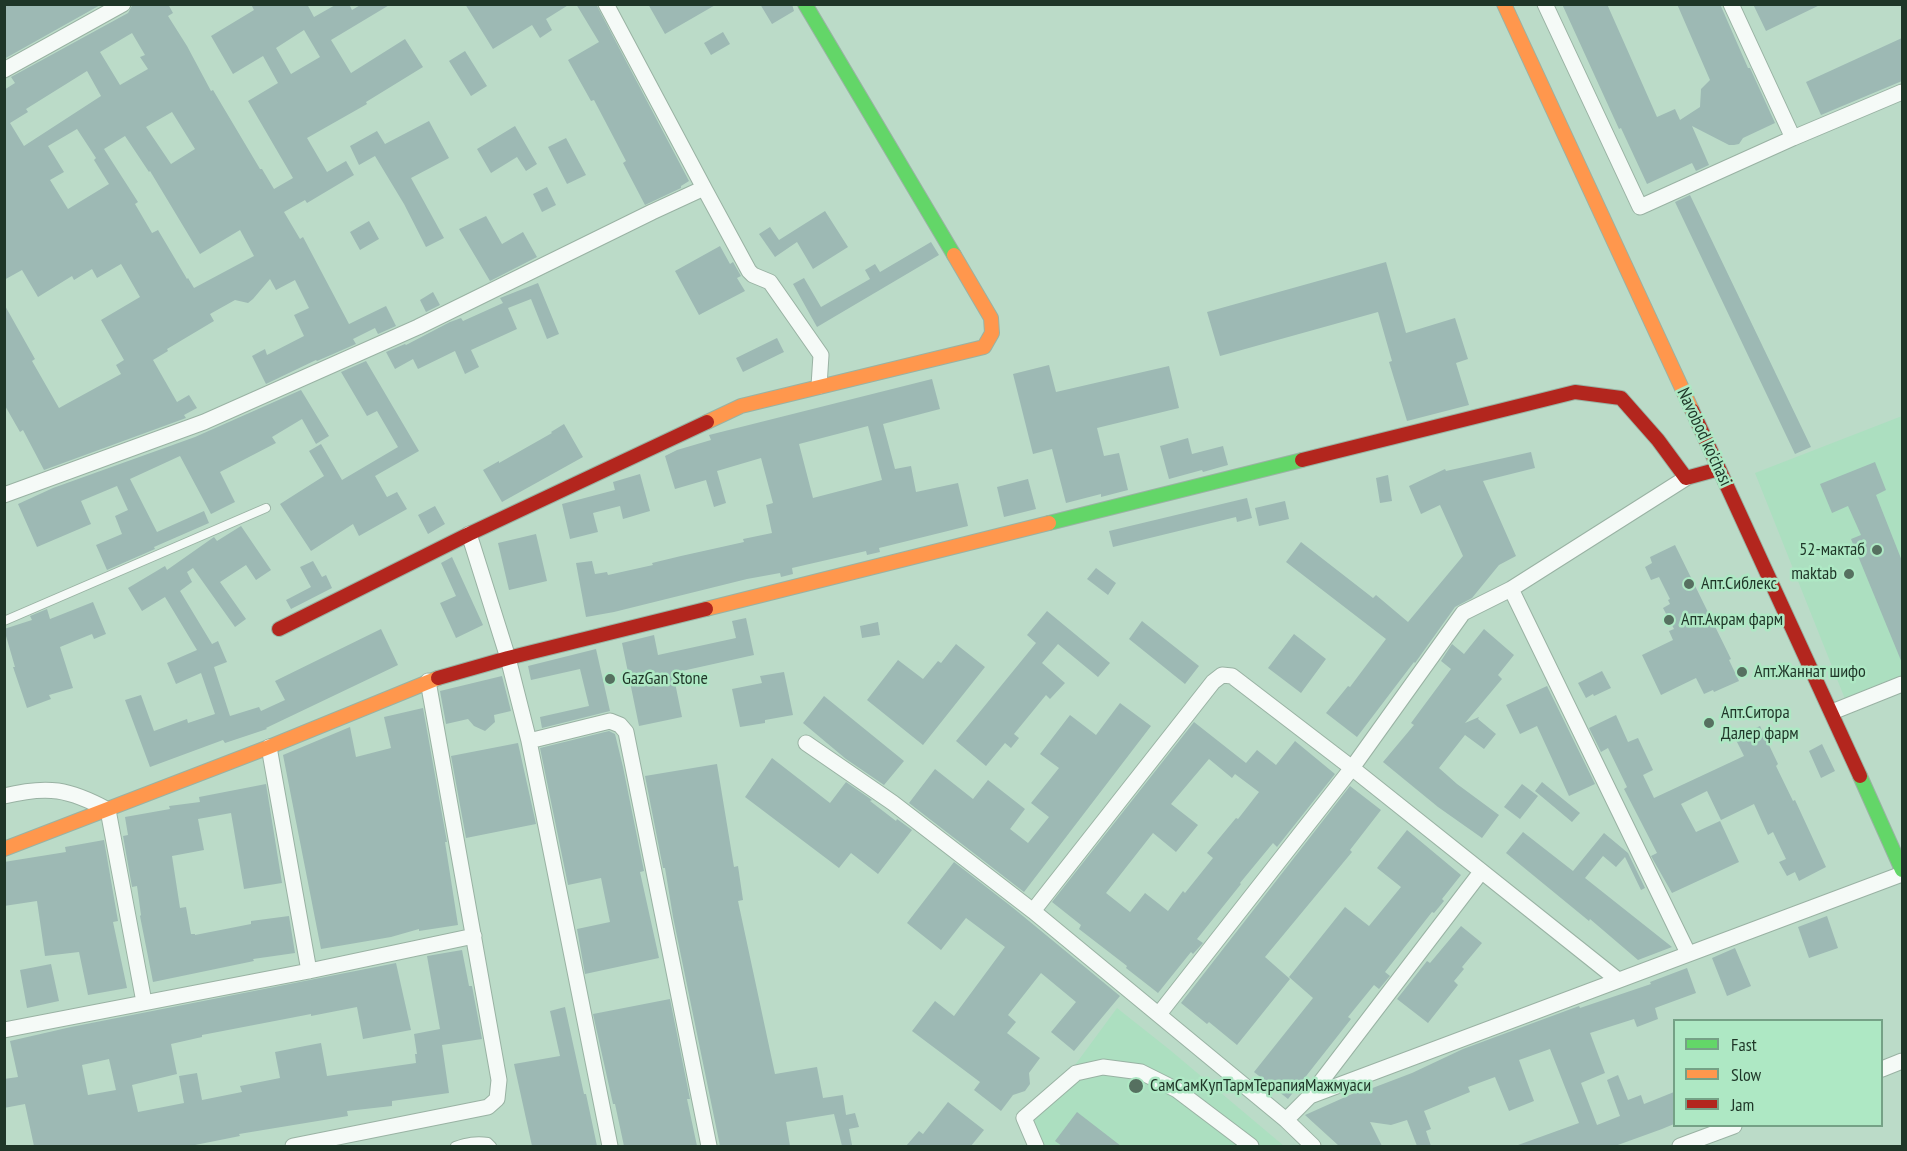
<!DOCTYPE html>
<meta charset="utf-8">
<style>
body{margin:0}
#map{position:relative;width:1907px;height:1151px;overflow:hidden;background:#bbdbc8;font-family:"PT Sans Narrow",sans-serif}
canvas{display:block}
.frame{position:absolute;inset:0;border:6px solid #1f3628;pointer-events:none}
.legend{position:absolute;left:1673px;top:1019px;width:210px;height:108px;box-sizing:border-box;background:#aee8c4;border:2px solid #75a186;margin:0;padding:8px 10px;list-style:none;font-size:18px;color:#1f3628}
.legend li{display:flex;align-items:center;gap:12px;height:30px}
.legend b{width:30px;border:2px solid #75a186}
</style>
<div id="map">
<canvas width="1907" height="1151"></canvas>
<div class="frame"></div>
<ul class="legend">
<li><b style="height:8px;background:#63d668"></b>Fast</li>
<li><b style="height:8px;background:#ff974d"></b>Slow</li>
<li><b style="height:8px;background:#b3261e"></b>Jam</li>
</ul>
</div>
<script>
const c = document.querySelector('canvas').getContext('2d');
c.lineJoin = 'round';
function fillPath(path, color) { c.fillStyle = color; c.fill(path, 'evenodd'); }
function stroke(path, color, width, dash) { c.strokeStyle = color; c.lineWidth = width; c.lineCap = dash ? 'butt' : 'round'; c.setLineDash(dash || []); c.stroke(path); }
function drawText(font, color, halo, rows, align = 'center') {
  c.font = font + ' "PT Sans Narrow",sans-serif'; c.lineWidth = 5; c.setLineDash([]); c.textBaseline = 'middle'; c.strokeStyle = halo; c.fillStyle = color; for (const [text, x, y, turn = 0] of rows) {
    c.save(); c.translate(x, y); c.rotate((+turn || 0) * Math.PI / 180); c.textAlign = isNaN(turn) ? turn : align; if (halo) c.strokeText(text, 0, 0); c.fillText(text, 0, 0); c.restore();
  }
}
fillPath(new Path2D(`
 M1902,416v260l-57,23 -90,-226z
 M1117,1008l53,42 114,96h-240l-11,-24z`), '#acdfc0');
fillPath(new Path2D(`
 M4,4h98l-98,55z
 M133,4h35l5,9 -5,3 19,30 24,45 2,-1 47,79h2l12,20 19,-11 -45,-77 30,-18 -15,-27 -30,18 -22,-38 43,-26 -3,-6h56l7,13 23,-13h12l3,6 10,-6h29l-60,36 20,33 54,-34 18,28 -57,35 1,2 -60,34 20,34 19,-11 8,14 -47,28 -2,-3 -21,12 16,27 3,-2 46,87 37,-18 10,20 -18,8 -3,-6 -22,11 3,5 -39,17 -1,-1 -50,24 -14,-28 13,-7 2,6 37,-19 -10,-21 15,-7 -14,-28 -19,10 -6,-11 -17,20 -5,4 -13,-3 -25,14 4,7 -47,28 1,2 -15,9 24,42 12,-7 8,13 -13,7 2,3 -142,52 -21,-40 -3,2 -16,-28v-100l31,55 -3,2 27,47 62,-34 -5,-9 8,-5 -23,-40 39,-23 -19,-33 -24,14 -5,-9 -18,11 -2,-4 -34,21 -16,-27 -18,10v-190l11,-7 -4,-6 117,-64zM304,30l16,27 -29,17 -15,-26zM132,33l13,22 -5,2 8,12 -28,16 -20,-33zM87,71l14,25 -77,50 -14,-23 18,-11 -2,-3zM172,112l23,37 -24,15 -25,-37zM77,129l19,29 -2,2 15,24 -41,25 -18,-29 14,-8 -16,-26zM125,136l24,36 1,-1 50,83 40,-24 14,26 -60,32 -6,-10 -1,1 -29,-49 -6,3 -17,-29 3,-2 -34,-53z
 M465,4h105l-24,15 6,11 -12,8 -8,-13 -39,24z
 M576,4h20l93,177 -8,5v2l-36,17 -22,-42 3,-2 -32,-61 -3,1 -23,-41 31,-18z
 M648,4h69l-52,30z
 M760,4h32l2,7 -22,13z
 M1562,4h45l50,113 18,-8 5,11 20,-13 1,-18 9,-9 -33,-76h43l28,64h2l25,55 -32,15 -4,6 -5,1h-5l-37,-19 17,39 -13,6 -4,-8 -45,21 -26,-56 -2,1z
 M1753,4h69l-56,27z
 M723,32l7,12 -19,11 -7,-12z
 M1902,38v43l-81,34 -15,-33z
 M465,51l22,35 -16,10 -22,-35z
 M429,121l20,37 -38,20 33,60 -18,9 -22,-43 -29,-48 -16,9 -9,-19 27,-15 8,13z
 M515,126l22,38 -11,7 -9,-14 -26,16 -14,-24z
 M566,138l20,37 -19,9 -19,-37z
 M547,187l9,18 -14,7 -9,-18z
 M1690,195l121,252 -16,7 -120,-252z
 M825,211l23,36 -35,22 -16,-27 -22,15 -16,-23 11,-7 9,13z
 M486,216l16,28 21,-12 14,25 -47,24 -31,-52z
 M369,221l10,18 -19,11 -10,-18z
 M931,242l8,13 -122,72 -24,-43 11,-6 17,29 49,-28 -5,-9 10,-6 5,8z
 M720,246l10,18 3,-2 8,14 -4,2 8,13 -46,24 -24,-44z
 M1386,262l20,71 49,-15 13,41 -12,4 13,42 -62,16 -18,-59 3,-1 -14,-49 -158,44 -13,-44z
 M538,283l21,51 -12,5 -16,-40 -23,9 9,21 -46,21 8,17 -14,7 -10,-23 -37,18 -5,-10 -18,10 -9,-17 19,-8 1,1 44,-23 11,-4 2,3 40,-18 -3,-5z
 M433,292l7,13 -14,7 -6,-12z
 M777,338l7,14 -41,20 -7,-14z
 M366,361l53,90 -44,25 12,21 10,-5 10,17 -48,27 -6,-12 -42,27 -31,-47 44,-28 -15,-25 12,-7 21,36 56,-33 -21,-36 -10,5 -26,-44z
 M1049,365l7,27 113,-26 10,42 -82,20 7,28 15,-3 9,37 -27,7v-3l-35,9 -14,-54 -19,5 -20,-80z
 M932,379l8,30 -57,15 12,45 16,-3 5,26 42,-9 10,43 -89,22 1,4 -13,3 -1,-4 -74,17 1,6 -12,3 -1,-4 -33,6 -133,33 -28,5 -10,-54 16,-2 3,13 12,-2 1,3 45,-10 -1,-2 29,-7 63,-14 -1,-3 29,-6 -6,-28 7,-2 -12,-45 -44,13 9,32 -12,4 -8,-27 -31,9 -10,-33 12,-6 34,-10 -2,-5zM868,426l14,54 -69,18 -14,-54z
 M301,390l28,46 -13,8 -14,-25 -30,18 4,6 -56,29 15,30 -24,12 -31,-58 -50,23 27,53 47,-21 5,12 -55,24 1,2 -48,21 -11,-25 26,-11 -7,-18 13,-6 -11,-24 -36,15 10,23 -54,23 -19,-43 35,-16 142,-51z
 M564,424l19,33 -81,45 -19,-32 16,-9v2l53,-30 -1,-1z
 M1188,438l4,16 31,-8 5,19 -25,7 -1,-2 -33,9 -9,-33z
 M1531,452l4,16 -52,13 33,75 -17,9 -27,33 -17,9 -40,56 -1,-1 -57,75 -31,-24 22,-27 2,1 36,-48 -100,-77 15,-20 72,56 3,-3 32,27 55,-66 -23,-51 -19,9 -12,-28 36,-17 1,2z
 M1875,462l11,28 -10,5 26,66v102l-51,-124 10,-4 -13,-29 -16,7 -12,-29z
 M640,474l10,37 -27,8 -3,-13 -27,7 5,19 -28,7 -8,-35 53,-14 -2,-8z
 M1388,475l4,26 -12,2 -4,-25z
 M1028,479l8,30 -32,8 -7,-30z
 M1247,498l5,20 -15,4 -1,-5 -123,30 -4,-16z
 M1285,501l4,18 -30,7 -4,-18z
 M435,506l10,18 -17,10 -10,-19z
 M241,526l30,44 -15,10 -10,-15 -26,17 26,37 -11,8 -42,-59 -6,4 5,10 -12,9 32,53 6,-3 9,21 -13,5 16,49 29,-9 2,4 24,-11 -10,-19 106,-52 17,36 -132,63 1,1 -42,14 -2,-3 -73,27 -25,-67 16,-5 13,36 33,-12 1,4 27,-9 -14,-41 -25,11 -9,-21 30,-13 -32,-53 -23,14 -14,-23 37,-22 2,4 47,-33 3,4z
 M536,534l11,47 -38,9 -11,-47z
 M1675,545l56,114 -2,1 10,21 -25,11 -1,-2 -9,4 -8,-16 -35,17 -19,-40 31,-15 -4,-9 5,-2 -11,-21 7,-4 -2,-4 2,-1 -11,-22 -8,3 -6,-13 7,-4 -2,-6z
 M452,557l31,68 -27,13 -16,-35 16,-7 -15,-33z
 M313,561l9,16 4,-2 6,13 -41,21 -5,-9 25,-13 -11,-20z
 M1096,568l20,15 -8,12 -21,-16z
 M93,602l13,32 -12,5 -2,-5 -32,13 13,41 -24,7 2,4 -24,9 -14,-41h2l-11,-38 28,-9 -2,-4 17,-7 3,10z
 M1047,611l63,52 -12,14 -40,-33 -16,19 23,20 -15,16 -4,-4 -32,39 5,4 -8,10 -6,-5 -19,23 -30,-25 80,-98 -9,-8z
 M746,618l8,37 -81,18 9,44 -43,9 -17,-83 32,-8 4,20 78,-17 -4,-17z
 M1142,621l57,45 -14,18 -56,-45z
 M878,622l2,13 -18,3 -2,-12z
 M1484,629l30,26 -16,20 4,4 -37,44 14,-6 -1,2 18,15 -12,15 -19,-14 -26,33 18,16 42,31 -17,23 -44,-31 -55,-45 31,-37 -3,-2 40,-54 -10,-8 11,-17 12,10z
 M1294,634l32,25 -25,34 -33,-25z
 M956,644l29,23 -62,78 -56,-45 31,-40 25,19 15,-18 3,2z
 M596,649l14,62 -68,17 -2,-11 49,-11 -9,-37 -49,11 -3,-14z
 M1602,671l9,17 -17,8 -1,-2 -7,4 -8,-15z
 M784,672l9,43 -28,5v3l-25,4 -8,-38 30,-6 -2,-7z
 M502,676l9,35 -17,4 1,7 -10,9 -11,-5 -6,-7 -22,5 -6,-33z
 M1547,686l48,98 -26,12 -32,-70 -17,8 -14,-29z
 M824,696l80,65 -20,24 -38,-26 -43,-36z
 M1120,703l31,23 -127,166 -115,-89 26,-34 38,30 15,-19 37,29 -15,20 18,14 21,-26 -18,-14 28,-35 -19,-14 30,-39 26,20z
 M423,708l24,134h-2l13,83 -39,6v-2l-28,8 -70,12 -38,-194 67,-28 6,30 35,-9 -7,-31z
 M1616,715l12,27 10,-4 15,32 -10,5 11,23 90,-42 -9,-18 25,-12 18,38 -2,2 17,35 2,-1 31,67 -27,14 -4,-9 -8,4 -8,-14 7,-3 -13,-27 -5,3 -14,-31 -33,16 -14,-29 -26,13 15,28 24,-11 19,41 -67,31 -21,-37 6,-3 -33,-64 3,-2 -19,-39 -7,4 -12,-24z
 M1194,722l52,41 11,-13 19,15 19,-24 40,33 -58,73 -4,-4 -33,40 1,1 -44,55 6,4 -10,11 -2,-2 -33,41 -32,-25 1,-2 -48,-37 2,-4 -29,-23zM1209,759l23,19 3,-4 24,18 -21,27 -2,-1 -29,35 6,5 -28,35 -2,-2 -15,20 -23,-18 -15,19 -24,-19 47,-60 23,19 22,-27 -27,-21z
 M609,731l6,3 8,33 21,104 -4,1 19,86 -74,16 -8,-45 33,-7 -9,-44 -33,7 -28,-137z
 M518,743l18,81 -70,14 -15,-82z
 M1822,744l13,27 -14,7 -12,-27z
 M772,758l58,45 16,-21 26,18 -2,1 26,20 1,-2 15,11 -34,44 -27,-21 -12,15 -94,-71z
 M717,764l17,103 4,-1 5,34 -5,1 37,173 42,-7 6,31 20,-3 3,20 9,-2 4,14 -10,2 3,16 -10,1 -8,-32 -48,8 4,24h-70l-47,-229 -8,-49h-2l-18,-92z
 M1542,782l38,31 -8,9 -37,-31z
 M266,784l16,99 -38,6 -13,-76 -33,6 6,31 -32,6 8,52 6,-1 5,27h4v1l56,-11v-3l38,-5 6,37 -42,6 1,2 -101,21 -13,-66 1,-1 -4,-29 -5,1 -9,-51 5,-1 -3,-18 45,-8 -1,-3 31,-4 -1,-5z
 M1522,784l16,12 -18,23 -16,-12z
 M1350,786l31,24 -31,40 2,2 -87,105 25,22 -53,66 -28,-23 -2,2 -26,-21z
 M1407,830l54,45 -19,24 2,2 -10,12 -2,-1 -47,60 5,4 -11,13 -5,-4 -26,32 3,2 -63,80 -34,-27 59,-74 -24,-21 56,-70 24,19 32,-39 -24,-19z
 M1523,832l50,39 31,-38 24,20 17,35 -4,2 -16,-33 -9,10 -13,-11 -18,22 87,69 -34,13 -48,-41 -1,2 -83,-68z
 M104,840l14,81 -5,1 14,66 -39,7 -9,-43 -34,4 -8,-55 -33,5v-44l62,-10 -1,-5z
 M954,862l58,45 108,89 -46,55 -23,-19 25,-30 -35,-29 -33,42 8,7 -9,11 33,25 -11,15 1,11 -5,7 -12,4 -12,16 -27,-21 6,-8 -68,-51 23,-30 19,15 51,-69 -39,-29 -25,32 -34,-27z
 M1827,916l11,32 -29,10 -11,-31z
 M1461,926l21,17 -20,24 2,2 -10,12 4,4 -30,38 -31,-24 30,-38 3,2z
 M1735,948l16,38 -24,10 -15,-38z
 M462,950l7,36h3l10,53 -40,6 7,48 -57,8v5l-45,5 1,5 -109,18 1,2 -50,10h-156l-9,-42 -21,4v-29l14,-2 -8,-36 61,-14 325,-64 15,67 -48,9 -6,-32 -46,9v-2l-109,21v2l-31,7 6,30 -45,11 6,27 46,-9 -5,-27 18,-3 5,27 40,-8 -2,-6 40,-8 -5,-26 30,-6 16,-3 6,33 89,-13 -1,-9h2l-3,-20 26,-5 -13,-73zM109,1059l7,31 -28,5 -6,-30z
 M51,964l8,37 -32,7 -7,-38z
 M1687,968l9,25 -41,15 3,11 -21,8 -3,-8 -44,14 15,40 -24,10 16,42 23,-9 -13,-36 11,-5 10,25 13,-5 3,9 30,-12v32l-12,5 -47,17h-97v-1l61,-22 -29,-74 -31,11 15,41 -25,10 -14,-34 -27,10 2,5 -46,19 7,18 -5,2 5,15h-14l-10,-26 -16,5 -21,-3 12,24h-43l-34,-31 56,-25 1,2 50,-19 51,-24 116,-43 1,2 71,-24 -1,-2z
 M670,999l20,100h-3l10,47h-73l-9,-42h-2l-20,-90z
 M565,1007l19,87h2l11,52h-65l-18,-82 46,-8 -10,-45z
 M948,1102l36,28 -13,16h-65l13,-15 4,3z
 M1077,1112l44,34h-59l-7,-5z`), '#9db9b4');
const lane = new Path2D(`
 M4,621l262,-113
 M455,1146c12,-4 21,-6 33,-4l4,4`);
const street = new Path2D(`
 M1545,4l95,203 153,-69 109,-46
 M1731,4l62,134
 M4,70l119,-66
 M704,188l45,83 4,4 17,7 51,73 -2,31
 M4,495l200,-73 214,-95 234,-115 52,-24 -98,-184
 M469,534l39,124 21,83 81,405
 M1511,589l177,364
 M1832,712l70,-28
 M529,741l81,-20 10,4 6,7 83,414
 M806,743l87,60 140,108 253,209 27,26
 M269,747l40,224
 M4,796c44,-11 65,-7 104,14l36,192
 M1033,911l180,-229 9,-7 10,1 120,92 266,212
 M1159,1014l193,-246 111,-155 48,-24 175,-111
 M4,1030l305,-59 165,-35
 M1882,1069l20,-8
 M1310,1096l171,-224
 M1286,1120l24,-24 592,-222
 M293,1146l195,-39 9,-8 2,-19 -71,-399
 M1036,1146l-12,-28 52,-45 27,-6 38,5 36,18 74,56
 M1680,1146l54,-20`);
const fast = new Path2D(`
 M805,4l149,251
 M1049,523l253,-63
 M1860,776l42,94`);
const slow = new Path2D(`
 M1504,4l188,406
 M707,422l34,-16 243,-59 8,-14 -1,-15 -37,-63
 M706,609l343,-86
 M4,849l265,-102 169,-69`);
const jam = new Path2D(`
 M1692,410l168,366
 M1302,460l273,-68 46,6 37,42 28,38 33,-9
 M279,629l190,-95 238,-112
 M438,678l70,-20 198,-49`);
stroke(lane, '#99b2a3', 10);
stroke(street, '#99b2a3', 17);
stroke(fast, '#99b2a3', 16);
stroke(slow, '#99b2a3', 16);
stroke(jam, '#99b2a3', 16);
stroke(lane, '#f5faf7', 8);
stroke(street, '#f5faf7', 15);
stroke(fast, '#63d668', 14);
stroke(slow, '#ff974d', 14);
stroke(jam, '#b3261e', 14);
for (const [x, y, r, color] of [
 [1877,550,6,"#567060"],
 [1849,574,6,"#567060"],
 [1689,584,6,"#567060"],
 [1669,620,6,"#567060"],
 [1742,672,6,"#567060"],
 [610,679,6,"#567060"],
 [1709,723,6,"#567060"],
 [1136,1086,8,"#567060"]
]) { const dot = new Path2D(); dot.arc(x, y, r, 0, 2 * Math.PI); c.fillStyle = color; c.fill(dot); stroke(dot, '#aee8c4', 2); }
drawText('18px', '#1f3628', '#aee8c4', [
 ["Navobod ko'chasi",1704,437,65]
]);
drawText('18px', '#1f3628', '#aee8c4', [
 ["52-мактаб",1865,550,"right"],
 ["maktab",1837,574,"right"],
 ["Апт.Сиблекс",1701,584],
 ["Апт.Акрам фарм",1681,620],
 ["Апт.Жаннат шифо",1754,672],
 ["GazGan Stone",622,679],
 ["Апт.Ситора",1721,713],
 ["Далер фарм",1721,734],
 ["СамСамКупТармТерапияМажмуаси",1150,1086]
], 'left');
</script>
